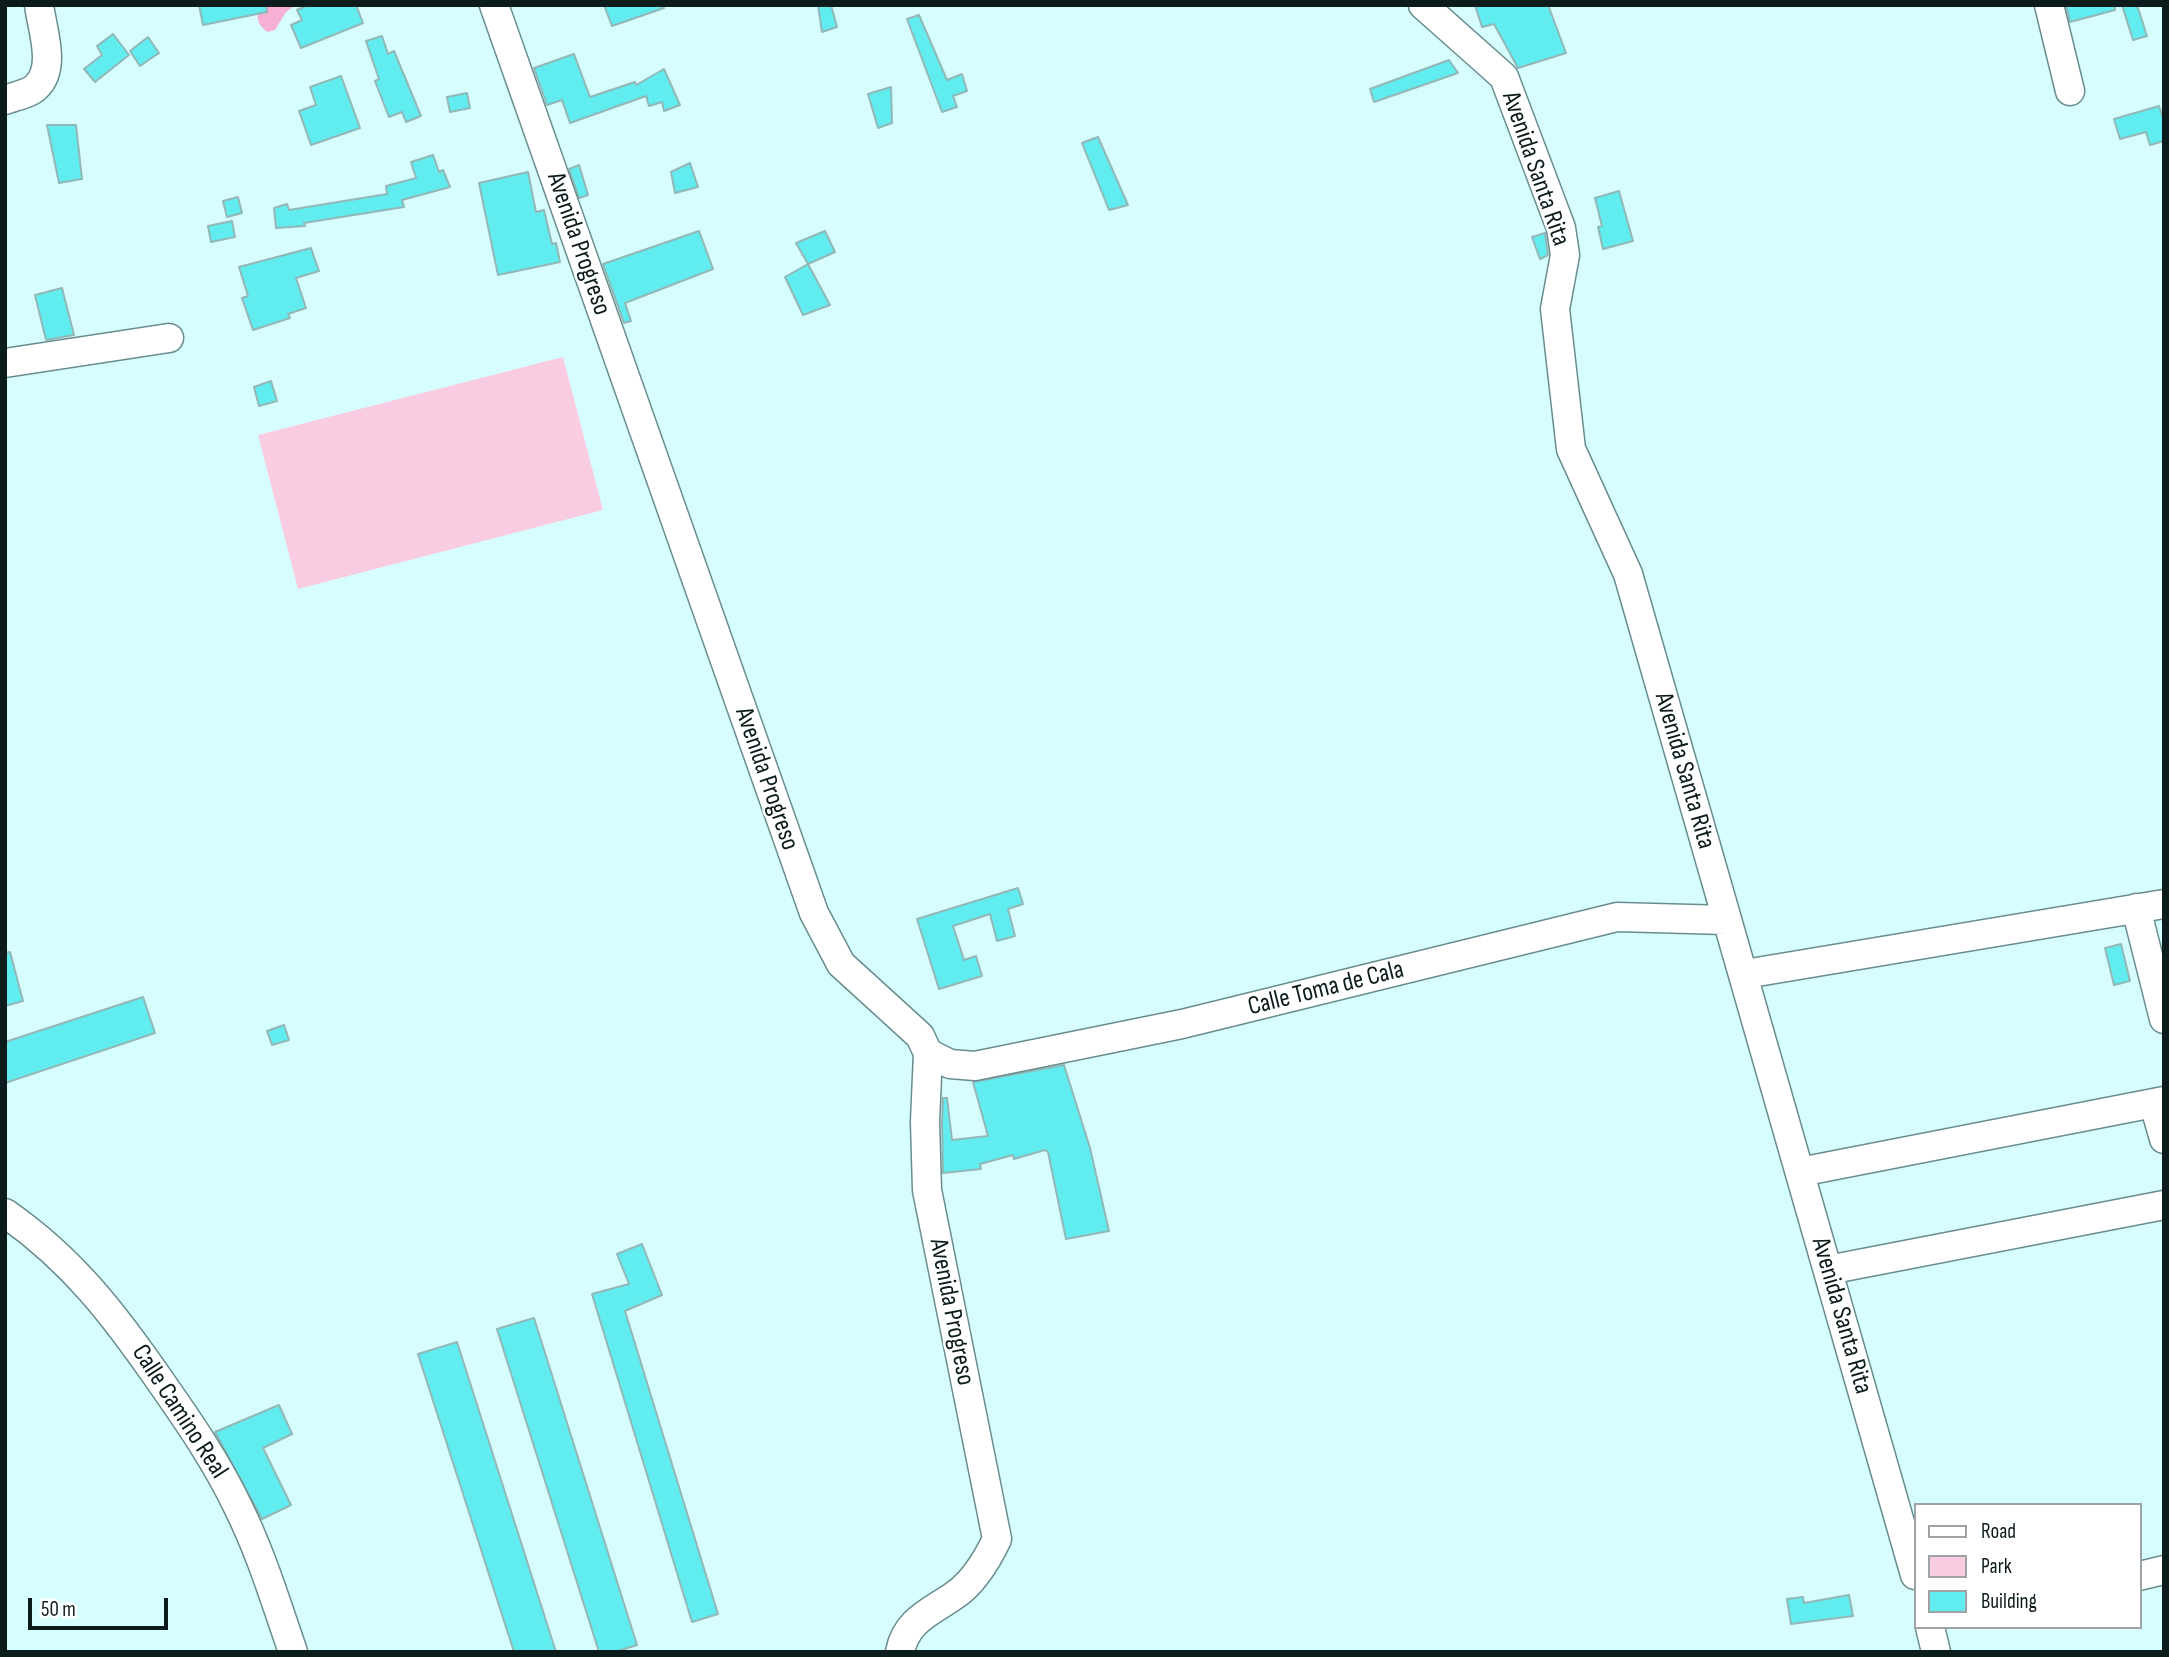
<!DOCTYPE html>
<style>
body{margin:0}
#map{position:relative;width:2169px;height:1657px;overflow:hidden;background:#d6fefe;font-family:"Sofia Sans Condensed",sans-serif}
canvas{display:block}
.frame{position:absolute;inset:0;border:7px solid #0c1b1b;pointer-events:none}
.legend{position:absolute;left:1914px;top:1503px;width:228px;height:126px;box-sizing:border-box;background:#fff;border:2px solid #9ea4a4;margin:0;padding:9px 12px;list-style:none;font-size:21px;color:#0c1b1b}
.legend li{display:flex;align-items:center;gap:14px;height:35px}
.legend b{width:35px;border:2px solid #9ea4a4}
.scale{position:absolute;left:28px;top:1598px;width:140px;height:32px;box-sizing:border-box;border:4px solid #0c1b1b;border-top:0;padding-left:9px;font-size:21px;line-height:24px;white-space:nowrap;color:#0c1b1b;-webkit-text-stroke:5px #fff;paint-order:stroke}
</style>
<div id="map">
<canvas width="2169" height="1657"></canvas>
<div class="frame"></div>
<ul class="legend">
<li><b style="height:9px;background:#fff"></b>Road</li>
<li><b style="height:19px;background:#facce2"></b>Park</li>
<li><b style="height:19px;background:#61edf0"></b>Building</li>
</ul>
<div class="scale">50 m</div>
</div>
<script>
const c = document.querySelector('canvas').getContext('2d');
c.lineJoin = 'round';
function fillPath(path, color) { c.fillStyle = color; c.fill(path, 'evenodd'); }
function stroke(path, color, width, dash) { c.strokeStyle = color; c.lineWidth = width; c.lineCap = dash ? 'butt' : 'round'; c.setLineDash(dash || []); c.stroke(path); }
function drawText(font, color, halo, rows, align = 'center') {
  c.font = font + ' "Sofia Sans Condensed",sans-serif'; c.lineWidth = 5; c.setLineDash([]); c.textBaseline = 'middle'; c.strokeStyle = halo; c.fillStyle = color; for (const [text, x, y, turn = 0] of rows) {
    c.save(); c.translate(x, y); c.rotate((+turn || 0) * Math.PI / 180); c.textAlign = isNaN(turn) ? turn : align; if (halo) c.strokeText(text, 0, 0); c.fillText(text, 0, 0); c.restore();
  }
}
fillPath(new Path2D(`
 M563,357l40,153 -305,79 -40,-154z`), '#facce2');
fillPath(new Path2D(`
 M261,5h35l-10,7 -11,18 -8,2c-10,-8 -12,-15 -6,-27z`), '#f8afd4');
const building = new Path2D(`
 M199,5h67l1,7 -64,13z
 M308,5h48l7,18 -62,25 -10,-23 11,-5 -5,-10z
 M604,5h59l1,3 -52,18z
 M818,5h13l6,22 -15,5z
 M1475,5h73l18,48 -48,15 -24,-44 -12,3z
 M2066,5h49v5l-45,12z
 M2122,5h15l10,31 -14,4z
 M919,15l28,65 15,-6 5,17 -14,5 4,11 -15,5 -35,-93z
 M113,34l16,21 -34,27 -11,-13 18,-14 -5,-9z
 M382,36l6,18 6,-3 27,65 -15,6 -4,-10 -13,5 -14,-36 4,-2 -13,-38z
 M148,37l11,16 -19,13 -10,-15z
 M574,54l16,43 45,-15 1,3 28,-16 16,36 -16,6 -2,-9 -13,4 -3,-10 -76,27 -8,-23 -15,5 -13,-37z
 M1449,60l9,13 -84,29 -4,-13z
 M341,76l19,52 -49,17 -12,-34 17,-6 -6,-18z
 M891,87l1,36 -14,5 -10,-34z
 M467,93l3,15 -20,4 -3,-15z
 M2159,106l5,15v20l-14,4 -4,-13 -26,7 -6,-20z
 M47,125h29l6,54 -23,4z
 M1098,137l30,68 -19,5 -27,-67z
 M433,155l6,17 4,-2 7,17 -48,13 2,7 -100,16 1,3 -29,2 -2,-20 13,-4 2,6 98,-16 -1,-8 30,-8 -5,-16z
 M690,163l8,24 -23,6 -4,-21z
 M579,165l9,30 -9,3 -10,-29z
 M528,172l8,40 8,-2 8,34 4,-1 4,19 -62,13 -19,-92z
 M1619,191l14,50 -30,8 -5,-22 4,-1 -7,-28z
 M238,197l4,16 -15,4 -4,-16z
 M232,221l3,16 -24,5 -3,-16z
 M699,231l14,38 -88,34 6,18 -7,2 -21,-59z
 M825,231l10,21 -27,12 -12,-21z
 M1545,233l3,22 -8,4 -8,-22z
 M311,248l8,23 -23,7 10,30 -18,6 2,4 -37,12 -11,-32 6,-2 -9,-29z
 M808,264l22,41 -27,10 -18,-38z
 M62,288l12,47 -28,5 -11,-45z
 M271,381l6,20 -18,5 -5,-19z
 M1018,888l5,16 -15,5 7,27 -18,5 -7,-27 -37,12 11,34 12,-4 6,20 -43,13 -22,-70z
 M2121,944l9,37 -16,4 -9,-37z
 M10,952l13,49 -18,5v-53z
 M143,997l12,36 -150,50v-41z
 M284,1025l5,15 -17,5 -5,-14z
 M1064,1065l26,83 19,83 -43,8 -18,-87 -3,-2 -31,9 -1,-4 -33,9 1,5 -38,4 -1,-51 1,-24h4l5,42 36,-4 -15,-54z
 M642,1244l20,51 -37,16 93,303 -26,8 -100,-328 37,-10 -12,-30z
 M534,1318l103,327 -22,7h-16l-102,-323z
 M457,1342l99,310h-42l-96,-298z
 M279,1405l13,29 -29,14 28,57 -29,14 -47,-87z
 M1849,1595l4,21 -62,8 -4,-25 16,-2 1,6z`);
fillPath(building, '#61edf0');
stroke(building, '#92b7b7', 2);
const minor = new Path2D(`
 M494,5l320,908 27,51 79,72 8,17 -3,69 2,68 70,349c-10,21 -23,43 -42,56 -24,17 -49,25 -55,57
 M1423,5l81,72 57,151 4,27 -10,54 16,140 57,125 287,1001
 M2049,5l21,86
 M5,100c10,-4 24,-6 31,-13 21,-19 6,-58 3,-82
 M5,363l164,-25
 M2136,908l28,111
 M1745,974l419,-70
 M928,1053l22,11 25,2 207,-42 435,-107 109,3
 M2154,1104l10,35
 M1800,1172l364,-71
 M5,1213c69,48 111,104 158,172 28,40 54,78 75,122 23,46 38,96 55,145
 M1828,1270l336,-65
 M2139,1576l25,-6
 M1930,1627l6,25`);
stroke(minor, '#698d8e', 31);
stroke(minor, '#fff', 28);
drawText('26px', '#0c1b1b', '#fff', [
 ["Avenida Santa Rita",1535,169,71],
 ["Avenida Progreso",578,244,71],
 ["Avenida Santa Rita",1684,771,74],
 ["Avenida Progreso",766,779,71],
 ["Calle Toma de Cala",1326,989,-14],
 ["Avenida Progreso",951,1312,79],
 ["Avenida Santa Rita",1841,1316,74],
 ["Calle Camino Real",179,1412,57]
]);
</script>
